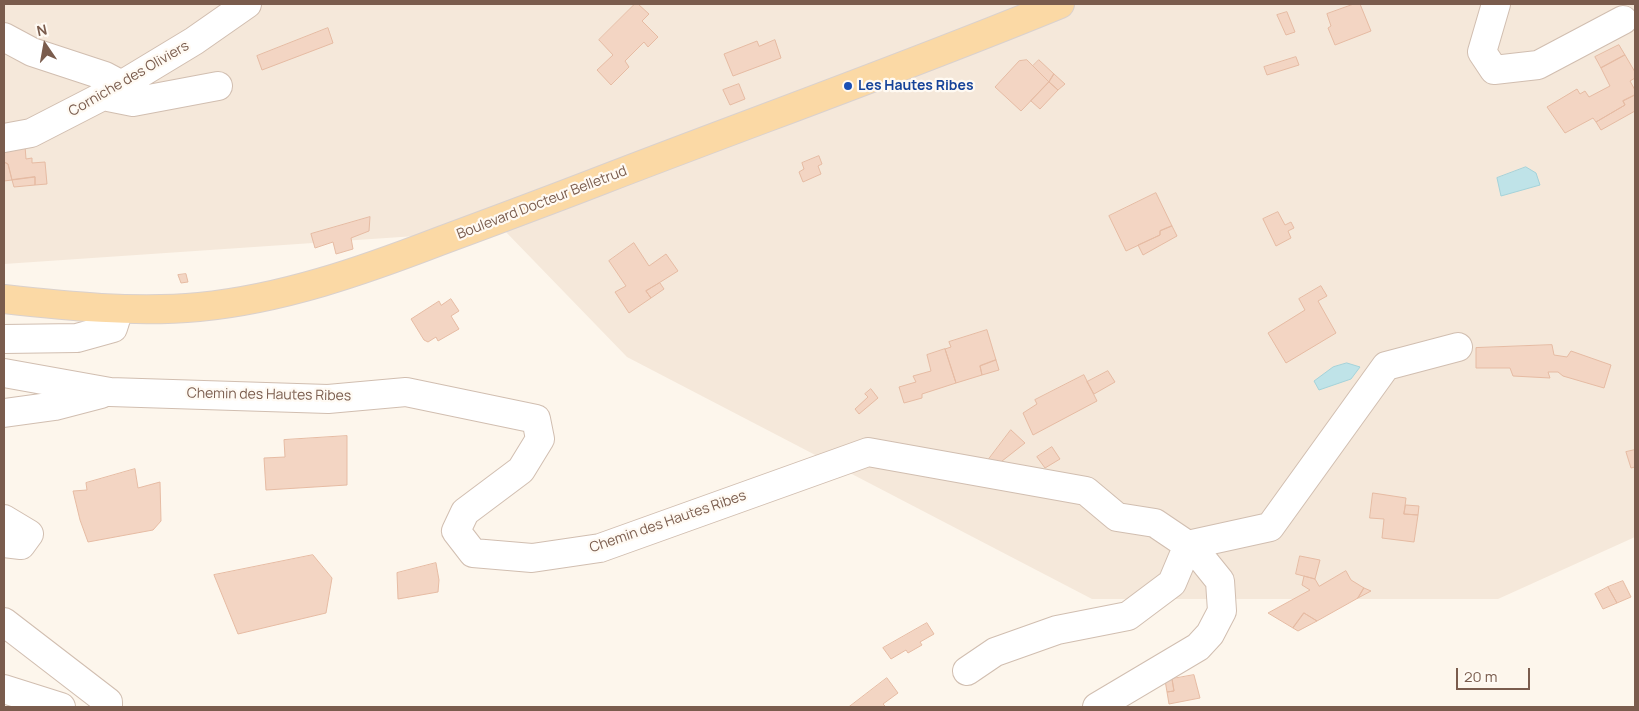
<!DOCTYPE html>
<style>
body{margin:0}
#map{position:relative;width:1639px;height:711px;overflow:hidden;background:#fdf6ec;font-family:Manrope,sans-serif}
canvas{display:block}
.frame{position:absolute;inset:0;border:5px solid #7a5c4d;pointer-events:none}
.north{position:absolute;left:20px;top:20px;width:50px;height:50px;-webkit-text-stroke:4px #fffaf3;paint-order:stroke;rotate:348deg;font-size:14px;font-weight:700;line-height:20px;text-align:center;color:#7a5c4d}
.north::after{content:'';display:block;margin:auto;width:18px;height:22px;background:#7a5c4d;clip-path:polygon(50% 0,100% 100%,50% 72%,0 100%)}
.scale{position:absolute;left:1456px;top:668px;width:74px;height:22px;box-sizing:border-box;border:2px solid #7a5c4d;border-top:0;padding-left:6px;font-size:15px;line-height:18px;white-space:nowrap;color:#7a5c4d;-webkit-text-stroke:4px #fffaf3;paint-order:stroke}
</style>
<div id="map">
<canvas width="1639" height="711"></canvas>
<div class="frame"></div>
<div class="north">N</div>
<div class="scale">20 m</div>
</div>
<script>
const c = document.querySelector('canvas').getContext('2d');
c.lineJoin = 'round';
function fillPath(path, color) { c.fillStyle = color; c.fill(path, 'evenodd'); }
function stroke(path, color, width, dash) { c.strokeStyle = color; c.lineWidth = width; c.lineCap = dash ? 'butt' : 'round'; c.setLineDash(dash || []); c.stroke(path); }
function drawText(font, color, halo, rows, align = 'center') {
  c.font = font + ' Manrope,sans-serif'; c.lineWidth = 4.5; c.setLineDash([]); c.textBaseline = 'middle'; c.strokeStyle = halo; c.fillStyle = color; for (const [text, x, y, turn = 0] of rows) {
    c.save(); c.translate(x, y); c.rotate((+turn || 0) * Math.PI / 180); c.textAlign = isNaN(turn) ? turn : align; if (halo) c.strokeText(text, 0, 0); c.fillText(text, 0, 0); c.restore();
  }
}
fillPath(new Path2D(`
 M4,4h1631v533l-137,62h-406l-465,-242 -123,-127 -500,34z`), '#f5e8da');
const water = new Path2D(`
 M1526,167l10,6 4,12 -39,11 -4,-18z
 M1347,363l13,4 -9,12 -32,11 -5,-9 19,-14z`);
fillPath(water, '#bfe3e8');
stroke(water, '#a5d3da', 1);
const building = new Path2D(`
 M635,4h3l11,10 -7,7 16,16 -10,10 -4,-5 -19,19 4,6 -18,18 -14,-15 16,-15 -14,-15z
 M1354,4h6l11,27 -36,14 -7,-17 3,-2 -4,-12z
 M1287,12l8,20 -9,3 -9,-20z
 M328,28l5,15 -71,27 -5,-14z
 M775,40l6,18 -48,18 -9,-22 33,-13 2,5z
 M1619,45l6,10 -24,13 -6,-11z
 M1625,55l10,17v6l-5,3 5,9v5l-12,6 2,4 -29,17 -3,-4 -28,15 -18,-26 30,-18 3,5 5,-3 4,6 21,-11 -9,-18z
 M1296,57l3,8 -32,10 -3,-8z
 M1027,60l22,22 -28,29 -26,-24 24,-26z
 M1039,60l15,14 -5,8 -16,-16z
 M1054,74l11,10 -7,6 -9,-8z
 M1049,82l9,8 -18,19 -9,-8z
 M739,84l6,15 -15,6 -7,-15z
 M1635,95v16l-34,19 -5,-8 29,-17 -2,-4z
 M25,146l1,13 6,-1v5l13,-1 2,22 -12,1v-8l-23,3 -4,-16 -4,-2v-10l8,-1 -1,-4z
 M819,156l3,8 -4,2 3,8 -18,8 -4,-10 5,-3 -2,-6z
 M4,162l4,2 4,16 -8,1z
 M35,177v8l-21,2 -2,-7z
 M1156,193l16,33 -12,5v4l-34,16 -17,-35z
 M1278,212l7,13 6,-3 3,6 -6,3 3,7 -15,8 -13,-27z
 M370,217l-1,14 -18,7 2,11 -17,5 -3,-12 -18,6 -4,-14z
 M1172,226l5,10 -34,19 -5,-10 22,-10v-4z
 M634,243l15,23 17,-12 12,17 -32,20 5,7 -22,15 -14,-21 11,-6 -17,-25z
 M186,274l2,8 -7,1 -3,-8z
 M660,283l4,6 -13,9 -5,-7z
 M1321,286l6,10 -9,5 18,32 -50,30 -18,-30 37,-23 -6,-11z
 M451,299l8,12 -8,5 8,13 -21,12 -2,-4 -8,5 -4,-2 -13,-21 28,-18 2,4z
 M987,330l9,30 -16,6 2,9 -26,8 -11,-34 6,-2 -2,-5z
 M1552,345l2,10 13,2 4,-6 40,14 -7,23 -41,-12 -5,-4h-10l2,6 -37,-2 -3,-8h-34v-20z
 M945,349l11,34 -34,11v4l-18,5 -5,-16 17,-5 -3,-6 18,-5 -4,-16z
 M996,360l3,10 -17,5 -2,-9z
 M1108,371l7,11 -21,12 -7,-12z
 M1084,375l13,26 -64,34 -10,-22 14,-9 -2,-4z
 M871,389l7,9 -19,16 -4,-5 13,-12 -3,-3z
 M1011,430l14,13 -28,22 -8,-6z
 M347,436v49l-81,5 -2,-32 21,-1 -1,-17z
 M1052,447l8,12 -15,9 -8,-11z
 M1635,450v17l-4,1 -5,-16z
 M135,469l3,19 22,-6 1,39 -8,9 -65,12 -8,-22 -7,-29 14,-1 -1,-7z
 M1373,493l33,5 -2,16 14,1 -4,27 -32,-4 2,-19 -14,-1z
 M1406,505l13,1 -1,9 -14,-1z
 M313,555l19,23 -6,35 -88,21 -24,-59z
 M1300,556l20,4 -5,19 -19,-5z
 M436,563l3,17 -1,12 -40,7 -1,-26z
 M1346,571l5,9 13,8 -6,10 -41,23 -13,-8 -11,15 -25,-15 42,-23 -8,-5 2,-9 11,3 4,7z
 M1623,581l8,16 -14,6 -9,-16z
 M1608,587l9,16 -14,6 -8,-15z
 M1364,588l7,3 -13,7z
 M1304,613l13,8 -19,10 -5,-3z
 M927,623l7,11 -14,8 2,3 -14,8 -2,-3 -15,9 -8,-11z
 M1194,675l6,23 -31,6 -2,-12 7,-1 -2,-12z
 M887,678l11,15 -15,11 3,3h-37z
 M1172,679l2,12 -7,1 -2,-12z`);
fillPath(building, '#f3d5c3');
stroke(building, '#e6bba3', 1);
const minor = new Path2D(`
 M1496,4l-14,48 12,18 44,-5 85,-45
 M4,37l28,15 73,24 15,8
 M103,96l30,6 85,-16
 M4,138l27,-5 72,-37 91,-55 53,-37
 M4,339l73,-1 36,-10 6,-19
 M4,373l106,19 218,7 78,-7 130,27 4,20 -19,31 -56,42 -9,19 17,22 59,5 68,-10 268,-96 218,39 31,26 38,6 40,27 25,31 2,30 -12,23 -12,13 -101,60
 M4,413l51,-7 46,-12
 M4,519l25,15 -8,11 -17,-2
 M4,622l104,80v5
 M967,671l28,-19 62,-22 71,-14 44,-33 16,-38 82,-18 116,-161 72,-19
 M4,689l57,18`);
const major = new Path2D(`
 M4,299c64,7 130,14 195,8 83,-8 163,-36 241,-66 54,-20 108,-40 162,-61 153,-59 307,-114 458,-176`);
stroke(minor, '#d1beb0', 30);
stroke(major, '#dad1cd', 30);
stroke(minor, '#fff', 28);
stroke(major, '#fbd9a5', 28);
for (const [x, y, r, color] of [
 [848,86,5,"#1a4fb4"]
]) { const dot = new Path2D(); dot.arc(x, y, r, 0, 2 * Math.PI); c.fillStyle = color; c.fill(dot); stroke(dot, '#fffaf3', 2); }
drawText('14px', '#7a5c4d', '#fffaf3', [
 ["Corniche des Oliviers",129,79,-30],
 ["Boulevard Docteur Belletrud",542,203,-21],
 ["Chemin des Hautes Ribes",269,395,1],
 ["Chemin des Hautes Ribes",668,522,-19]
]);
drawText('bold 14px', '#164399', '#fffaf3', [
 ["Les Hautes Ribes",858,86]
], 'left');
</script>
